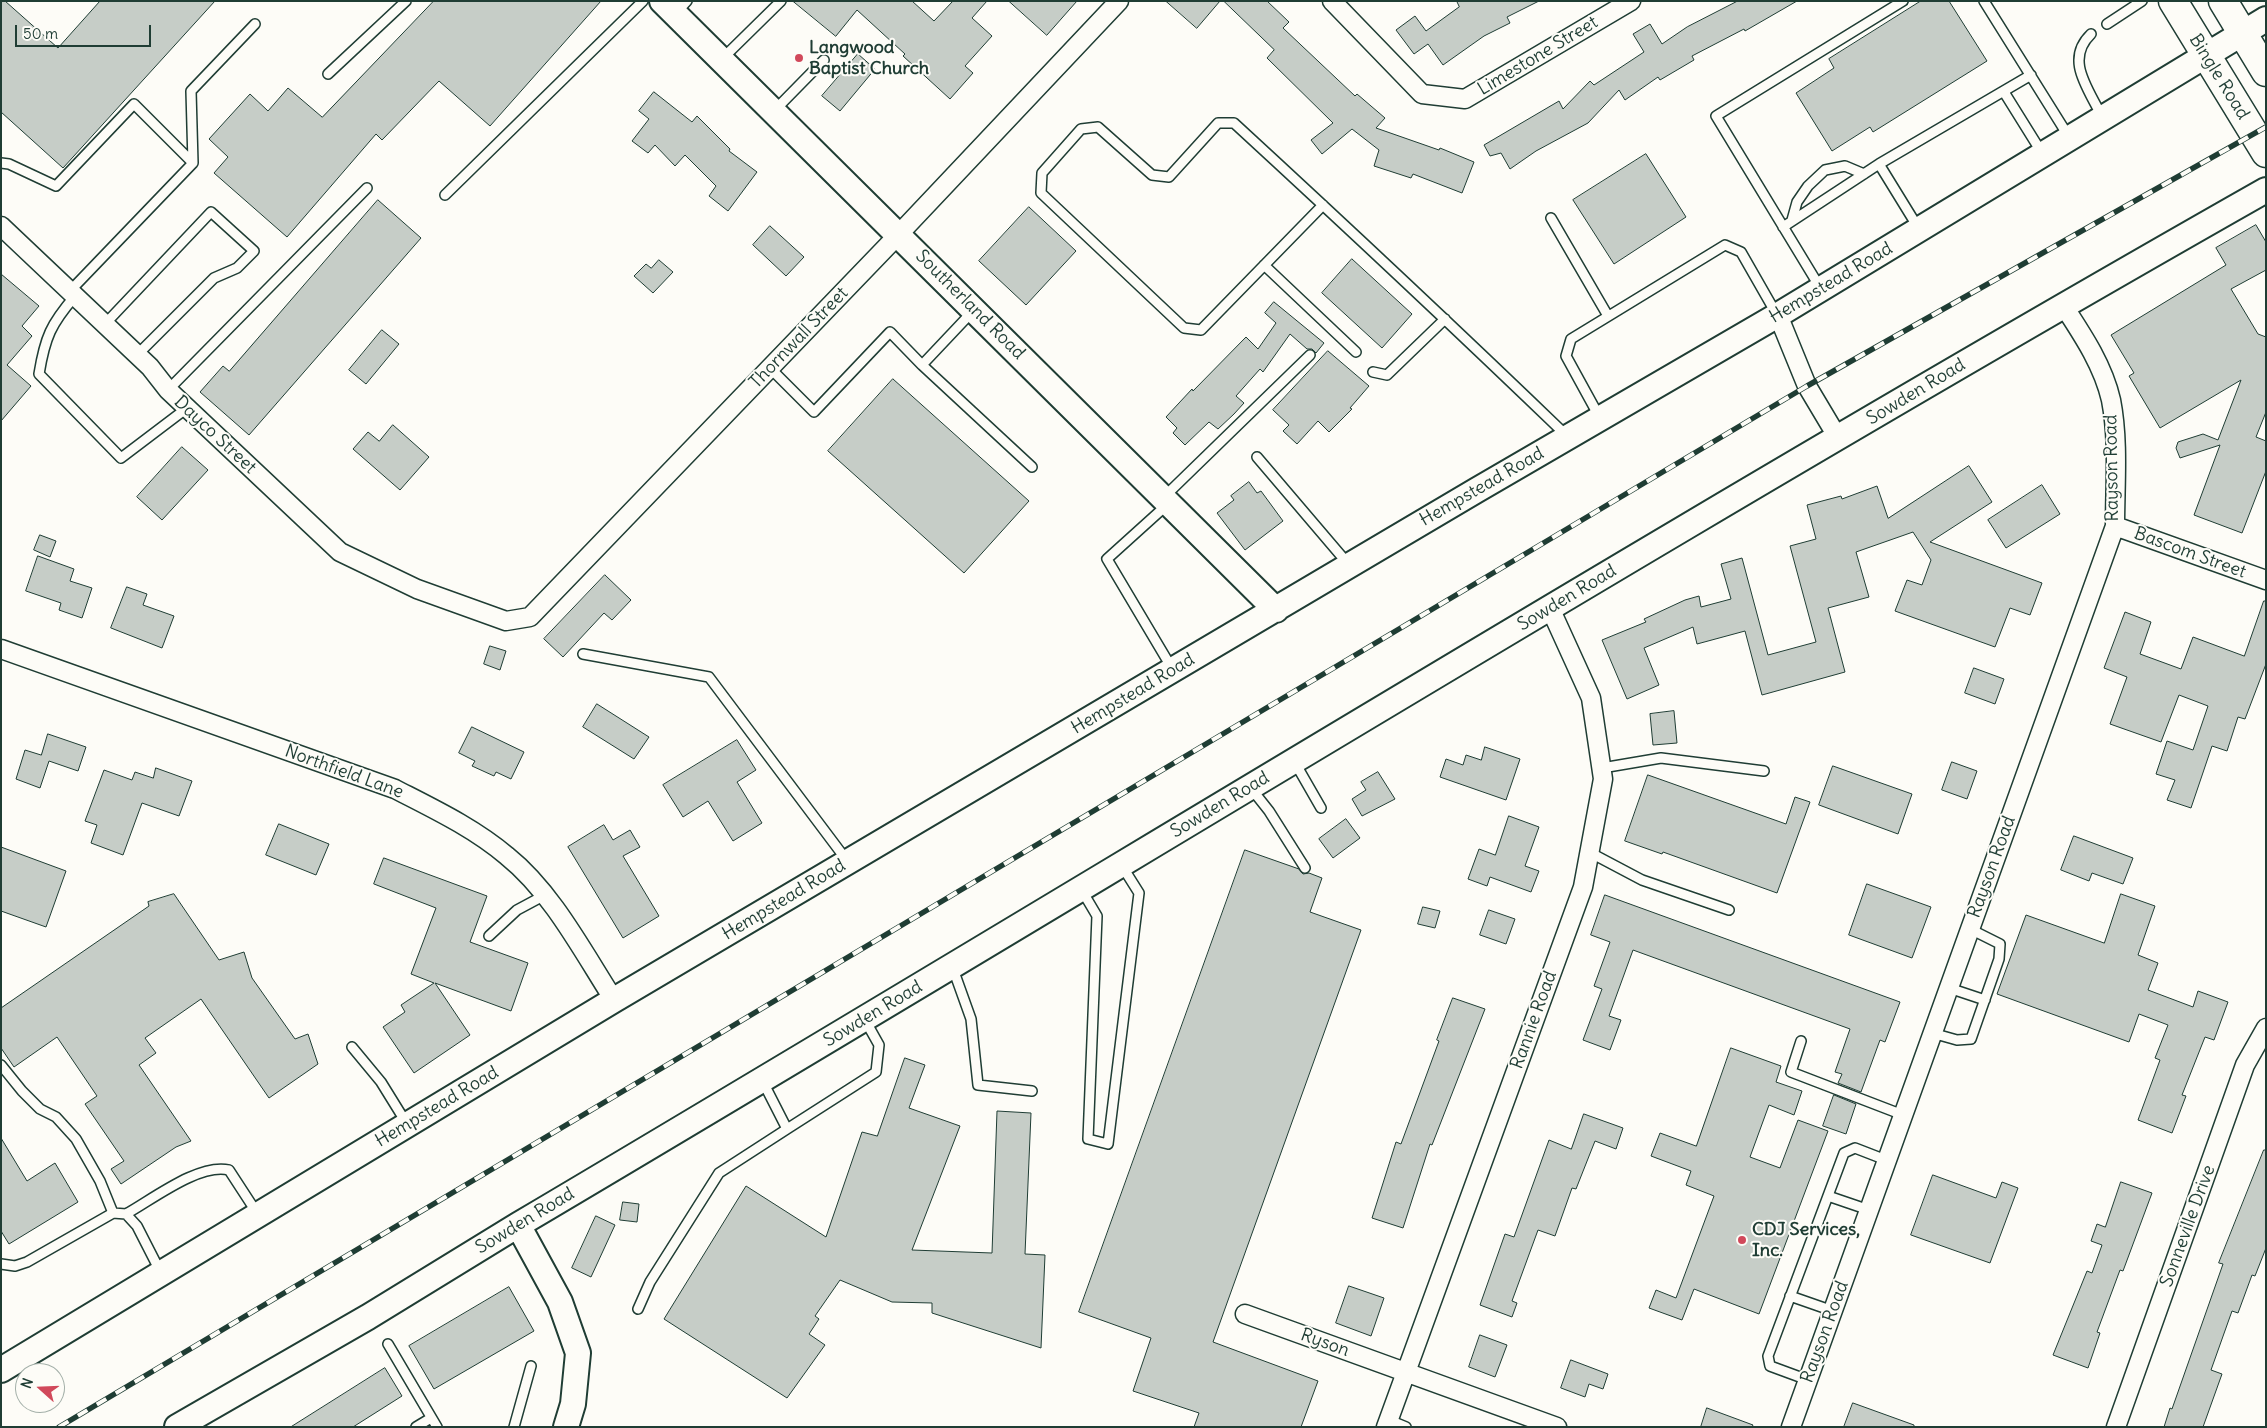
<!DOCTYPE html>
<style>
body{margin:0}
#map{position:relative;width:2267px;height:1428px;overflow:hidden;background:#fdfcf7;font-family:Delius,sans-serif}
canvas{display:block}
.frame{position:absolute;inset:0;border:2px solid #1f3d34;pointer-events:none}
.north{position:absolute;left:15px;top:1363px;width:50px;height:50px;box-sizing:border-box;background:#fdfcf7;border:1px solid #a4b0a9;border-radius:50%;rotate:290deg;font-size:14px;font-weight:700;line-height:20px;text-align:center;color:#1f3d34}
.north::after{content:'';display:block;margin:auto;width:18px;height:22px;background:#d1495b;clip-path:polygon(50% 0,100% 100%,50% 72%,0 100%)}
.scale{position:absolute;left:15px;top:25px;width:136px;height:22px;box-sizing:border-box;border:2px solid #1f3d34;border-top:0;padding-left:6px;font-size:15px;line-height:18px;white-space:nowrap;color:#1f3d34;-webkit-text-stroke:4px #fdfcf7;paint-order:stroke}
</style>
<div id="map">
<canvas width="2267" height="1428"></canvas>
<div class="frame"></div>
<div class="north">N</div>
<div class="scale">50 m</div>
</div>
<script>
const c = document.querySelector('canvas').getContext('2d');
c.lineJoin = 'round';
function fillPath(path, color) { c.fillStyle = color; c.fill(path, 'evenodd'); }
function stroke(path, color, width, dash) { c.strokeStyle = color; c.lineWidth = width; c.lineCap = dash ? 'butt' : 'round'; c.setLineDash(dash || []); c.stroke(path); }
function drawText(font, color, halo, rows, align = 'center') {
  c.font = font + ' Delius,sans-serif'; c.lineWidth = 4; c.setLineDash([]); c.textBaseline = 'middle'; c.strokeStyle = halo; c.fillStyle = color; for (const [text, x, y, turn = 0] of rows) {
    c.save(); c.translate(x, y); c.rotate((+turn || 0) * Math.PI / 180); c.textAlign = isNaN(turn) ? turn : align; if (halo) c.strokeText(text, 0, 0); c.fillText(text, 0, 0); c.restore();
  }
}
const building = new Path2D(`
 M1,1h4l53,47 42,-47h115l-152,167 -62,-56z
 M434,1h167l-111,125 -51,-45 -57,59 -6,-6 -89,103 -73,-64 14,-16 -19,-18 41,-45 18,17 20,-23 34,29z
 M793,1h119l22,20 19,-20h34l-15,17 20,18 -27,30 8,7 -23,26 -47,-43 2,-2 -48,-44 -21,26z
 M1009,1h68l-30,34z
 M1166,1h54l-23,27z
 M1224,1h43l22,21 -6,6 72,68 2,-2 28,24 -9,10 63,22 1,-2 34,14 -12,31 -49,-19 -2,4 -37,-12 5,-16 -27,-21 -30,25 -11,-14 22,-17 -66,-65 7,-8z
 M1457,1h82l-32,16 3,6 -26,13 -41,29 -15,-21 -14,10 -18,-24 19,-14 11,15 33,-24z
 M1738,1h59l-52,30 -1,-2 -52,27 2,4 -34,20 -2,-3 -33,23 -6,-10 -31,33 -52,28 -26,18 -9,-16 -11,3 -6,-11 75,-44 4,8 27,-28 4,4 50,-33 -11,-18 17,-10 12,20 25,-17z
 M1921,1h28l38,60 -114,71 -3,-5 -38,24 -36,-58 38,-25 -5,-9z
 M858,54l17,15 -35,42 -18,-15z
 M654,92l38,30 5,-6 33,33 -1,2 28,21 -29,39 -19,-15 7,-10 -31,-31 -10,11 -20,-21 -7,8 -16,-12 17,-22 -10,-8z
 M1646,154l40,63 -72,47 -41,-64z
 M378,200l43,38 -172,197 -49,-43 23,-26 6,5z
 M1029,207l47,44 -50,54 -47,-44z
 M2256,225l10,17v28l-35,19 27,45 8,3v75l-10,25 10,4v30l-24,62 -48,-18 26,-70 -40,13 -4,-10 2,-6 25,-8 15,6 23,-60 -81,48 -31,-52 5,-3 -23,-38 115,-70 -10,-17z
 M770,226l34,31 -18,19 -33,-31z
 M1352,259l60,55 -30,34 -60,-55z
 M659,260l14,12 -20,21 -19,-17 12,-12 5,4z
 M1,274l38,32 -17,20 10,10 -25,29 24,21 -30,35z
 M1274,302l50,41 -8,10 -4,-4h-5l-17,-15 -27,38 -3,-3 -24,27 8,7 -10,11 -16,15 -9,-7 -24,23 -12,-12 4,-5 -11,-11 26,-28 1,2 53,-54 12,12 18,-26 -11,-10z
 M382,330l17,14 -33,40 -17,-14z
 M1328,351l41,35 -19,22 2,1 -23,23 -11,-11 -21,23 -14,-13 6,-6 -16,-15z
 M893,379l136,122 -65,72 -136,-122z
 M393,425l36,32 -29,33 -47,-41 15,-17 11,9z
 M182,447l26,23 -46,50 -25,-23z
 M1969,466l23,36 -62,40 112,41 -12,32 -20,-7 -15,39 -100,-36 12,-31 15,5 9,-25 -18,-28 -57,20 13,45 -41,11 17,64 -83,23 -17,-64 -48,13 -4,-17 -49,21 15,37 -32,14 -25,-59 44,-18 -2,-3 41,-19 14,-4 2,11 30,-8 -10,-35 21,-6 26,97 48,-13 -26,-96 26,-7 -9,-34 34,-9 1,3 35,-13 11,32z
 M1249,482l8,11 4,-2 22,30 -38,29 -28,-37 17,-13 -3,-4z
 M2042,485l18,29 -54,34 -18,-28z
 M40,535l16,6 -6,16 -16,-7z
 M38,556l36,13 -4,12 22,7 -10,30 -23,-8 2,-7 -35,-12z
 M605,575l26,25 -19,20 -8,-7 -41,44 -19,-18z
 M127,587l20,7 -4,11 31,11 -12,32 -51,-20z
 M2264,601h2v63l-21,55 -7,-2 -11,34 -15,-5 -21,62 -24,-8 8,-20 -19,-6 11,-33 26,9 15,-44 -29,-11 -18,47 -51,-18 17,-47 -23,-9 21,-56 26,10 -11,32 41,15 12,-32 51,19z
 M490,646l16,5 -6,19 -16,-6z
 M1974,668l30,11 -9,25 -30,-11z
 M597,704l52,33 -15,22 -51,-32z
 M1674,711l3,32 -24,2 -3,-31z
 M472,727l52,25 -13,27 -15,-7 -2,4 -22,-10 3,-5 -16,-8z
 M48,734l38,13 -8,24 -29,-10 -9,27 -24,-9 9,-29 16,5z
 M737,740l19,30 -19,12 25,41 -29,18 -25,-40 -25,16 -20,-32z
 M1485,747l35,12 -14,41 -66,-23 6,-18 17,6 3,-10 15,5z
 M1952,762l25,9 -10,28 -25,-9z
 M1833,766l79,28 -14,40 -79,-29z
 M156,768l36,13 -13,35 -37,-13 -19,52 -32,-12 6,-18 -12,-4 19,-51 28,10 3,-8 18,6z
 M1378,772l17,27 -33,17 -10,-17 14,-9 -5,-8z
 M1648,775l138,49 9,-27 15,5 -33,91 -114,-41 -1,2 -37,-13z
 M1509,816l30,11 -14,39 14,5 -8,21 -41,-15 -3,9 -19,-7 11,-30 16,6z
 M1346,819l14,19 -27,20 -14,-19z
 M279,824l50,20 -13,31 -50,-20z
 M604,825l9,15 17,-10 10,17 -17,9 36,60 -36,22 -55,-91z
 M2074,836l59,22 -10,26 -31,-11 -3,8 -28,-11z
 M1,847l65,24 -20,56 -45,-16z
 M1245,850l54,19 4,5 6,-1 13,5 -12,34 51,18 -148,412 105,39 -17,46h-107l5,-14 -66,-22 18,-53 -72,-26z
 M384,858l103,38 -17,46 58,21 -17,48 -76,-28 35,52 -56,38 -31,-46 22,-15 -4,-7 33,-22 -23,-9 25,-66 -62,-24z
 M1867,884l64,23 -19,51 -63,-23z
 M174,894l45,66 25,-8 8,26 43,61 13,-5 10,30 -49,34 -68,-99 -56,39 11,15 -17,12 52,76 -15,6 -55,37 -10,-15 13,-8 -39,-57 12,-8 -40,-59 -43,30 -13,-19v-40l148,-102 -1,-4z
 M2121,894l34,12 -17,49 20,8 -10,27 45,17 5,-16 30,11 -14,38 -9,-3 -23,58 4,1 -14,37 -34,-13 22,-60 -5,-2 13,-33 -29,-11 -10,28 -132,-48 29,-79 78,28z
 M1605,895l295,107 -15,40 -5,-2 -19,52 -23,-9 4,-9 -7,-2 15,-43 -217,-79 -24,66 12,4 -11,30 -27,-10 19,-51 -8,-3 16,-44 -19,-7z
 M1423,907l17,4 -5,17 -17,-4z
 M1489,910l26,9 -9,25 -26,-9z
 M1453,998l32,11 -53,136 -2,-1 -27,84 -31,-10 24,-76 5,2 38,-103 -2,-1z
 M1731,1048l50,18 -5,16 26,9 -8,24 -25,-10 -19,52 30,11 18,-48 30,11 -69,183 -65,-25 -12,31 -33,-12 7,-18 20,8 38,-102 -28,-11 5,-14 -40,-15 9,-23 36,13z
 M905,1058l20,7 -16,43 51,18 -48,124 80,3 5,-142 34,2 -6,141 20,1 -4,93 -109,-35v-10l-40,-1 -52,-22 -25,36 4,3 -10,15 16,11 -38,53 -123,-79 82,-133 80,51 36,-105 15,4z
 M1834,1095l22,9 -10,30 -23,-8z
 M1584,1114l39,14 -7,21 -21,-8 -19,48 -4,-1 -17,48 -17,-6 -26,71 5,2 -5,14 -32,-12 25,-71 9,3 35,-97 22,9z
 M1,1138l26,43 28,-18 23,39 -69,42 -8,-13z
 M2264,1150h2v98l-11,28 -3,-1 -14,38 -6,-2 -21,59 11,4 -19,53h-39l6,-19 2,1 51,-145 -4,-1z
 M1933,1175l63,23 6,-16 16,6 -28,75 -79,-28z
 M2121,1182l31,11 -29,78 -3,-1 -23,62 3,1 -12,35 -35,-13 34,-84 5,2 10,-28 -11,-4 6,-17 8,3z
 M623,1202l16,2 -2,18 -17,-2z
 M596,1216l19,9 -24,52 -19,-9z
 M1349,1286l35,12 -13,38 -35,-13z
 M509,1287l25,44 -100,58 -25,-43z
 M1480,1335l27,10 -12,32 -26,-10z
 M1571,1360l37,14 -5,15 -14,-5 -4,13 -24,-9z
 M385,1368l17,28 -49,31h-62z
 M1853,1403l61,22v2h-70z
 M1707,1408l46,17 -1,2h-51z`);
fillPath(building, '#c6cdc7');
stroke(building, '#1f3d34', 1);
const lane = new Path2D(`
 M1984,1l85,136
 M675,14l12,-13
 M2107,24l35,-23
 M2091,34c-27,26 -2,55 11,83
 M722,59l59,-58
 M328,74l78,-73
 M2004,92l38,61
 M774,111l50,-51
 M1,163l8,1 47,22 78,-82 59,59
 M1879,164l40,65
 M445,195l198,-194
 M1323,205l-122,125 -17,-2 -143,-135 1,-20 39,-44 17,-2 54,48 17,2 49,-54h16c112,103 224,208 334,314
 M1551,218l57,98
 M1792,220l5,-18 11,-16 17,-16 20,-4 19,8
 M1783,227l96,-63 152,-89
 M1264,265l92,87
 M1821,289l-105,-173 187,-115
 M70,291l123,-128 -2,-72 64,-67
 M75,296c-24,28 -30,41 -36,78l82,84 66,-50
 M973,311l-51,54 110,102
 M105,324l106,-112 43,39 -17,17 -23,10 -77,77
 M770,368l44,44 76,-80 32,33
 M1373,372l14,3 58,-56
 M168,390l199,-202
 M1600,418l-34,-62 5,-17 154,-94 16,7 36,63
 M1257,457l92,108
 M1164,497l146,-142
 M1169,503l-62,56 66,111
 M583,654l126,23 139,185
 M1294,761l27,47
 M1602,768l59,-10 103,13
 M1250,787l19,24 36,57
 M1589,852l53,28 87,30
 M1081,889l16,27 -9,223 20,5 31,-251 -17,-27
 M489,936l28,-26 28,-15
 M952,966l19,53 7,66 54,6
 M1949,988l36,12
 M1932,1033l25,7 14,-1 28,-80 1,-15 -30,-15
 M1801,1041l-10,31 112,43
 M352,1047l29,35 26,42
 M1,1065l21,26 18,18 16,8 20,22 24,42 13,32
 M787,1129l89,-57 3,-27 -14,-25
 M1828,1196l41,14
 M126,1214c27,-15 73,-51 103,-44l28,43
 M1,1264l14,2 12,-4 86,-49 13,1 11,12 24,47
 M1790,1296l43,15
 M638,1309l12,-27 69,-109 68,-44 -25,-49
 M388,1344l49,83
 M1808,1380l-38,-14 -2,-10 76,-203 11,-5 31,12
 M1389,1420l17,7
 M416,1427l15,-9
 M514,1427l17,-61`);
const street = new Path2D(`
 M1332,1l90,93 43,5 166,-98
 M1,226l149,141 18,23 172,162 77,37 89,32 24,-4 369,-383 220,-233
 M1778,315l29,71 31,52
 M2115,526l151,54
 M1,649l394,140c39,20 79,39 112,67 45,36 76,96 107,144
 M1245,1314l312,113
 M1386,1427l197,-540 20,-108 -12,-81 -41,-90
 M1791,1427l324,-901c0,-41 4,-85 -4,-126 -8,-35 -29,-66 -48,-95
 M2116,1427l129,-362 21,-37`);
const secondary = new Path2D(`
 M662,1l614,609
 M518,1225l42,77 18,51 -5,51 -7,23
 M1,1370l613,-370 863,-510 301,-175 488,-296
 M177,1427l191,-110 150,-92c583,-345 1159,-701 1748,-1035`);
const primary = new Path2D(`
 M2173,1l93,152
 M2223,1l43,71`);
stroke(lane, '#1f3d34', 12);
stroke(street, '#1f3d34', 21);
stroke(secondary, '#1f3d34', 28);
stroke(primary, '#1f3d34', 31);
stroke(lane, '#fdfcf7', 9);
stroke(street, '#fdfcf7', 18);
stroke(secondary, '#fdfcf7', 24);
stroke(primary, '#fdfcf7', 28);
const rail = new Path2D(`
 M59,1427l1748,-1041 459,-259`);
stroke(rail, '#1f3d34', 5.5);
stroke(rail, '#fdfcf7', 4, [11]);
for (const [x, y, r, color] of [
 [799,58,5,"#d1495b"],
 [1742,1240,5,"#d1495b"]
]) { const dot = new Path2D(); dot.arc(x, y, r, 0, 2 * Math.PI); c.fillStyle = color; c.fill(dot); stroke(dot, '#fdfcf7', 2); }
drawText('bold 18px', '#1f3d34', '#fdfcf7', [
 ["Langwood",809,48],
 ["Baptist Church",809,69],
 ["CDJ Services,",1752,1230],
 ["Inc.",1752,1251]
], 'left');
drawText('18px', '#1f3d34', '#fdfcf7', [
 ["Limestone Street",1538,56,-31],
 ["Bingle Road",2219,77,58],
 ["Hempstead Road",1831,283,-31],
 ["Southerland Road",970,305,45],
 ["Thornwall Street",799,338,-46],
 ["Sowden Road",1916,392,-31],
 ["Dayco Street",215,435,43],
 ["Rayson Road",2112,468,-91],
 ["Hempstead Road",1482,487,-30],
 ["Bascom Street",2190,553,20],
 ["Sowden Road",1567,598,-31],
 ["Hempstead Road",1133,694,-31],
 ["Northfield Lane",344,772,20],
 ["Sowden Road",1220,805,-31],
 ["Rayson Road",1992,867,-70],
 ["Hempstead Road",784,900,-31],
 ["Sowden Road",873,1014,-31],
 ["Rannie Road",1534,1020,-70],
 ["Hempstead Road",437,1107,-31],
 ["Sowden Road",525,1221,-31],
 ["Sonneville Drive",2188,1226,-70],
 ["Rayson Road",1825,1332,-70],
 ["Ryson",1325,1343,20]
]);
</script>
